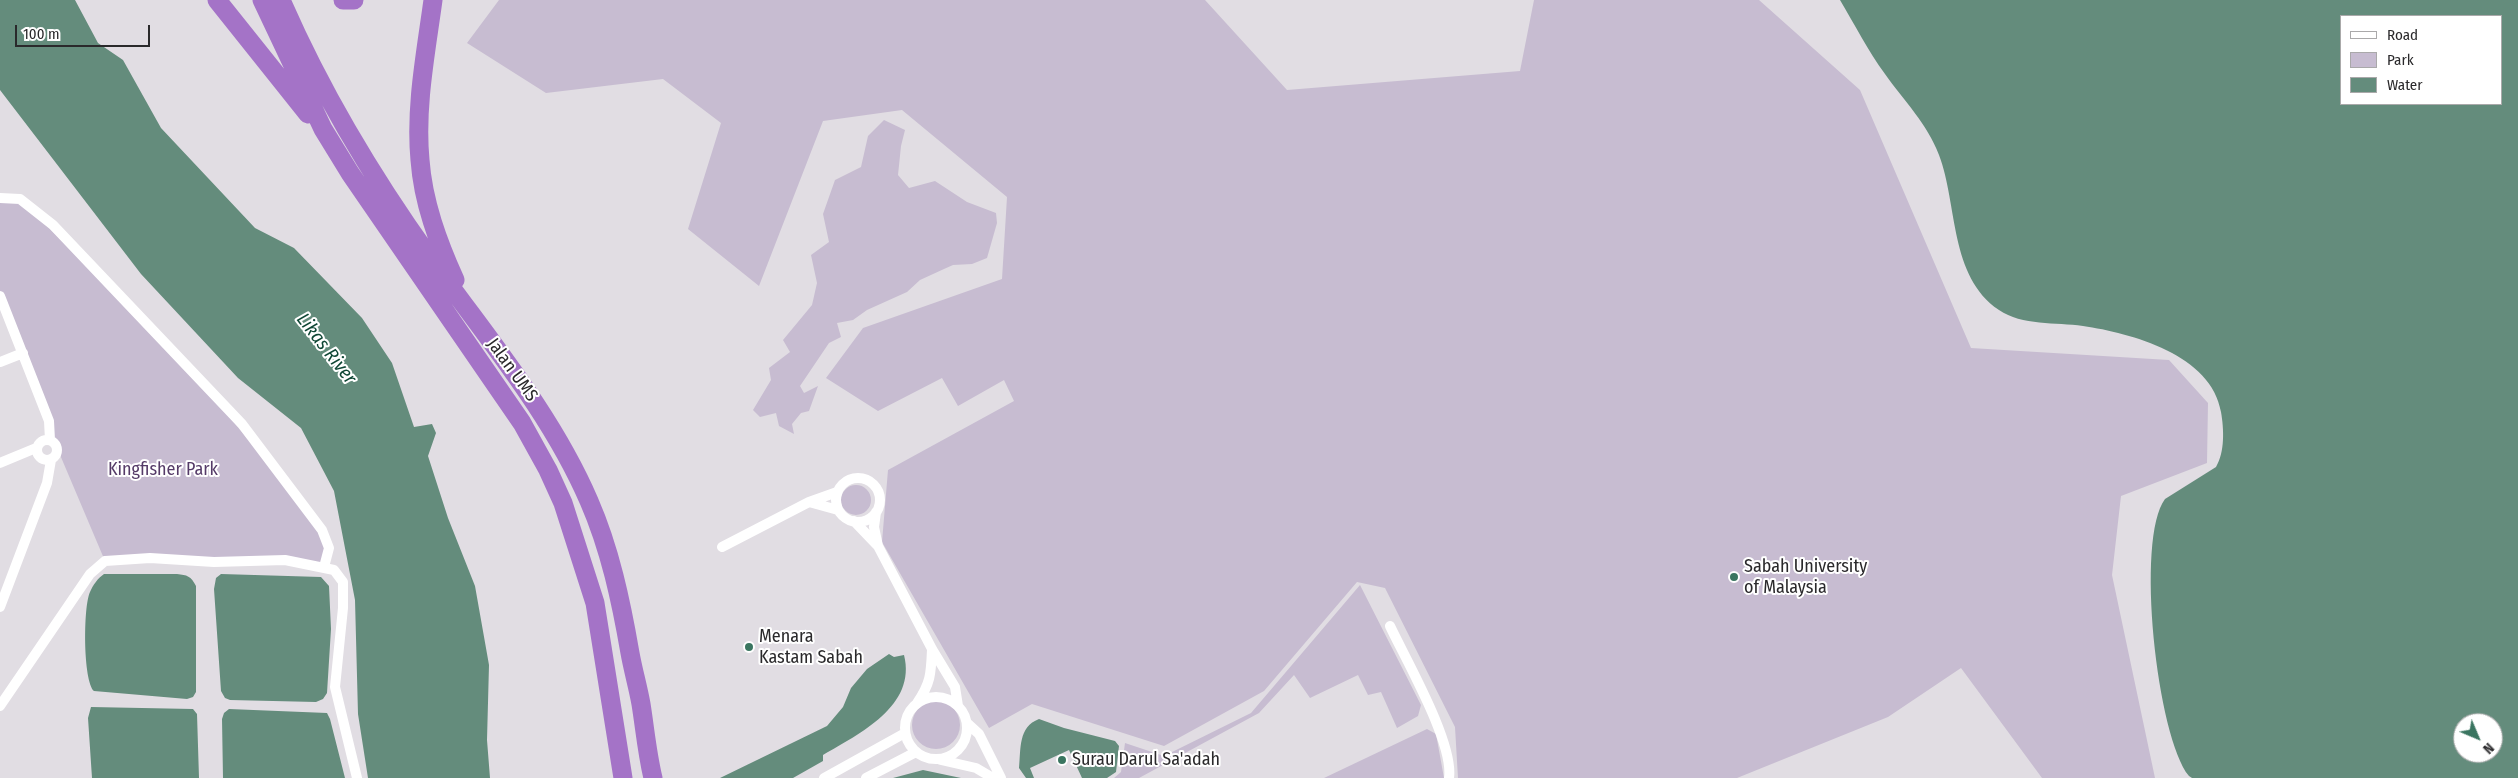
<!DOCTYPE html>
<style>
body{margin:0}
#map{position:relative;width:2518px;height:778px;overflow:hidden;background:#e1dde3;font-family:"Fira Sans Condensed",sans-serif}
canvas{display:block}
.legend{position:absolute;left:2340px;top:15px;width:162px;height:90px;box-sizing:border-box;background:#fff;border:1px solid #aaa9aa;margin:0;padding:6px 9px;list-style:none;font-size:15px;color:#2a292b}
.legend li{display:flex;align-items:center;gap:10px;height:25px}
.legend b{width:25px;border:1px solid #aaa9aa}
.north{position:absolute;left:2453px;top:713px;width:50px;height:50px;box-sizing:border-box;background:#fff;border:1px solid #aaa9aa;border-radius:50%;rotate:135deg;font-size:14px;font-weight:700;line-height:20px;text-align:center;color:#2a292b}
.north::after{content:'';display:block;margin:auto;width:18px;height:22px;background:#3a7560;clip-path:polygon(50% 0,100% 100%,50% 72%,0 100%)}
.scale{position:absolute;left:15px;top:25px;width:135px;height:22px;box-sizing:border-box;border:2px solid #2a292b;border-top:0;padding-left:6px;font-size:15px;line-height:18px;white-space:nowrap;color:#2a292b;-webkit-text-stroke:4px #fff;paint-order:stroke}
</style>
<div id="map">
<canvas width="2518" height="778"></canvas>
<ul class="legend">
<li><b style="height:6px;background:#fff"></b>Road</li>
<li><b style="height:14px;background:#c7bcd1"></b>Park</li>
<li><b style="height:14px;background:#648c7c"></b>Water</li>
</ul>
<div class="north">N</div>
<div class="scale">100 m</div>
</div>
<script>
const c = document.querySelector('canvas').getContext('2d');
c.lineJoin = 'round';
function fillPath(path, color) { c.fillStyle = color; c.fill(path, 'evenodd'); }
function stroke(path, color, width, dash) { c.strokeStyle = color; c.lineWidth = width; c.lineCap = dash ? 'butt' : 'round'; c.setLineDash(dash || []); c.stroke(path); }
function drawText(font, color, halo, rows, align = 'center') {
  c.font = font + ' "Fira Sans Condensed",sans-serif'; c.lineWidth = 4; c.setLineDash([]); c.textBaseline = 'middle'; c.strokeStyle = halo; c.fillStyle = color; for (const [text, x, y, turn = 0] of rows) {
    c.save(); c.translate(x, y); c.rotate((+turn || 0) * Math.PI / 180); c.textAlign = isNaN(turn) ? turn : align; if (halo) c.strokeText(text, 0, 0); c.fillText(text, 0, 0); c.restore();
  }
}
fillPath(new Path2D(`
 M499,0h706l82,90 233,-19 14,-71h225l101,90 111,258 198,12 39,43 -1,60 -86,33 -9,79 43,203h-113l-81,-110 -73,49 -151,61h-279l-3,-51 -70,-139 -28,-6 -93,109 -100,55 -132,-42 -43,24 -107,-186 6,-72 126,-69 -10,-21 -46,26 -16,-28 -64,33 -52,-33 37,-50 139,-49 5,-82 -105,-87 -79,11 -64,165 -71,-57 33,-106 -58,-44 -117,14 -79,-50z
 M884,120l21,10 -4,16 -3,29 11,13 26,-7 32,21 29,11 1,10 -10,35 -15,6 -19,1 -9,4 -24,11 -13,12 -40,18 -14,10 -16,3 4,14 -12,6 -29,43 4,7 14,-7 -9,25 -8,2 -9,11 2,10 -15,-8 -3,-13 -16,4 -7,-7 18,-30 -2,-12 21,-16 -7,-12 29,-35 5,-22 -6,-28 18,-13 -6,-28 12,-34 26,-13 7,-31z
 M0,198l20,1 170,170 121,147 18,32 -5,19 -39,-7 -180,1 -50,-118 -5,-3 -1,-19 -49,-125z
 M841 500a15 15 0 1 1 30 0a15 15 0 1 1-30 0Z
 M1360,585l61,120 -3,11 -21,12 -16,-36 -13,3 -10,-20 -48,23 -16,-23 -35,38 -120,65h-25l7,-6 4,-29 39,13 87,-43z
 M912 725a24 24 0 1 1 48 0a24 24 0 1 1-48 0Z
 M1427,729l9,5 8,44h-120z`), '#c7bcd1');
fillPath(new Path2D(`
 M0,0h75l23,43 25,17 38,68 94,100 39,20 68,70 30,45 22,64 18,-3 4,9 -8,23 20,62 27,68 14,79 -2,75 3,38h-122l-10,-64 -3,-114 -21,-109 -33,-63 -63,-50 -97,-104 -141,-184z
 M1840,0h678v778h-326l-3,-2c-32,-39 -54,-237 -24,-277l51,-32c9,-15 8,-38 5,-55 -9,-57 -90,-79 -138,-86 -27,-4 -61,0 -84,-16 -50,-34 -41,-105 -60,-155 -12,-32 -35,-54 -54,-81 -17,-23 -30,-49 -45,-74zM2342,16h160v88h-160zM2463,723h30v30h-30z
 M104,574h73c10,1 14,2 19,12v106l-3,5 -6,2 -93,-8c-11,-10 -11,-84 -4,-99 3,-7 8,-14 14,-18z
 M221,574l100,3 8,9 2,43 -4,64 -4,6 -7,3 -86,-2 -5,-2 -4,-7 -7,-102 2,-11z
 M889,654l5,3 10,-2c13,51 -45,79 -81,100v6l-30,17h-73l107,-52 16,-19 8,-19 16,-19z
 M91,707l102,2 4,5 2,64h-107l-4,-60z
 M229,709l98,4 3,6 15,59h-122l-1,-59 2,-6z
 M1039,719l25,9 51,13 4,5 -3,26 -9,6h-25l-13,-28 -39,18 4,10h-8l-7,-10c2,-19 -1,-41 20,-49z
 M923,770l38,8h-68z`), '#648c7c');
stroke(new Path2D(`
 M0,198l20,1 33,26 189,199 80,106 7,18 -5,19
 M0,296l49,125 1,19
 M0,362l23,-9
 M37 450a10 10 0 1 1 20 0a10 10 0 1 1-20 0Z
 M0,463l36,-15
 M836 500a22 22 0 1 1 44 0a22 22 0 1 1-44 0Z
 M809,502l29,8
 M876,512l-2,15 4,19 54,103 23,38 3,19
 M854,521l23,24
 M722,547l87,-45 28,-10
 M0,607l47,-124 4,-23
 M1390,626c16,34 64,117 59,152
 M905 728a31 31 0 1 1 62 0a31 31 0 1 1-62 0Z
 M917,703c14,-20 14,-30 15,-54
 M0,706l90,-132 15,-13 45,-3 64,4 71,-2 49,10 9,12v26l-8,79 22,91
 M967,723l12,11 22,44
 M941,760l35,8 17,10
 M824,778l81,-45
 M866,778l50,-26`), '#fff', 10);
stroke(new Path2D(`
 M217,0l91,114
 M262,0l61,129 27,44 172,250 26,47 15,33 32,100 28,175
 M281,0c40,92 91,177 149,258 56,79 120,153 159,243 21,48 32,100 41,152 3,17 8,34 11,51 4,25 6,49 12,74
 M343,0h11
 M433,0c-7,52 -18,107 -13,160 3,42 18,82 35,120`), '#a473c7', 19);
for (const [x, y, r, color] of [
 [1734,577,5,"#3a7560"],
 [749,647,5,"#3a7560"],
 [1062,760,5,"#3a7560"]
]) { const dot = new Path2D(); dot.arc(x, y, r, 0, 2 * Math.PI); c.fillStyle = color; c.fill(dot); stroke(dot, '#fff', 2); }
drawText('18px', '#2a292b', '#fff', [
 ["Jalan UMS",512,370,54]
]);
drawText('18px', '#553b68', '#fff', [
 ["Kingfisher Park",163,470]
]);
drawText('18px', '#2a292b', '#fff', [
 ["Sabah University",1744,567],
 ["of Malaysia",1744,588],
 ["Menara",759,637],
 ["Kastam Sabah",759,658],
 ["Surau Darul Sa'adah",1072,760]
], 'left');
drawText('italic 19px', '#0f4735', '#fff', [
 ["Likas River",326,349,52]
]);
</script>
